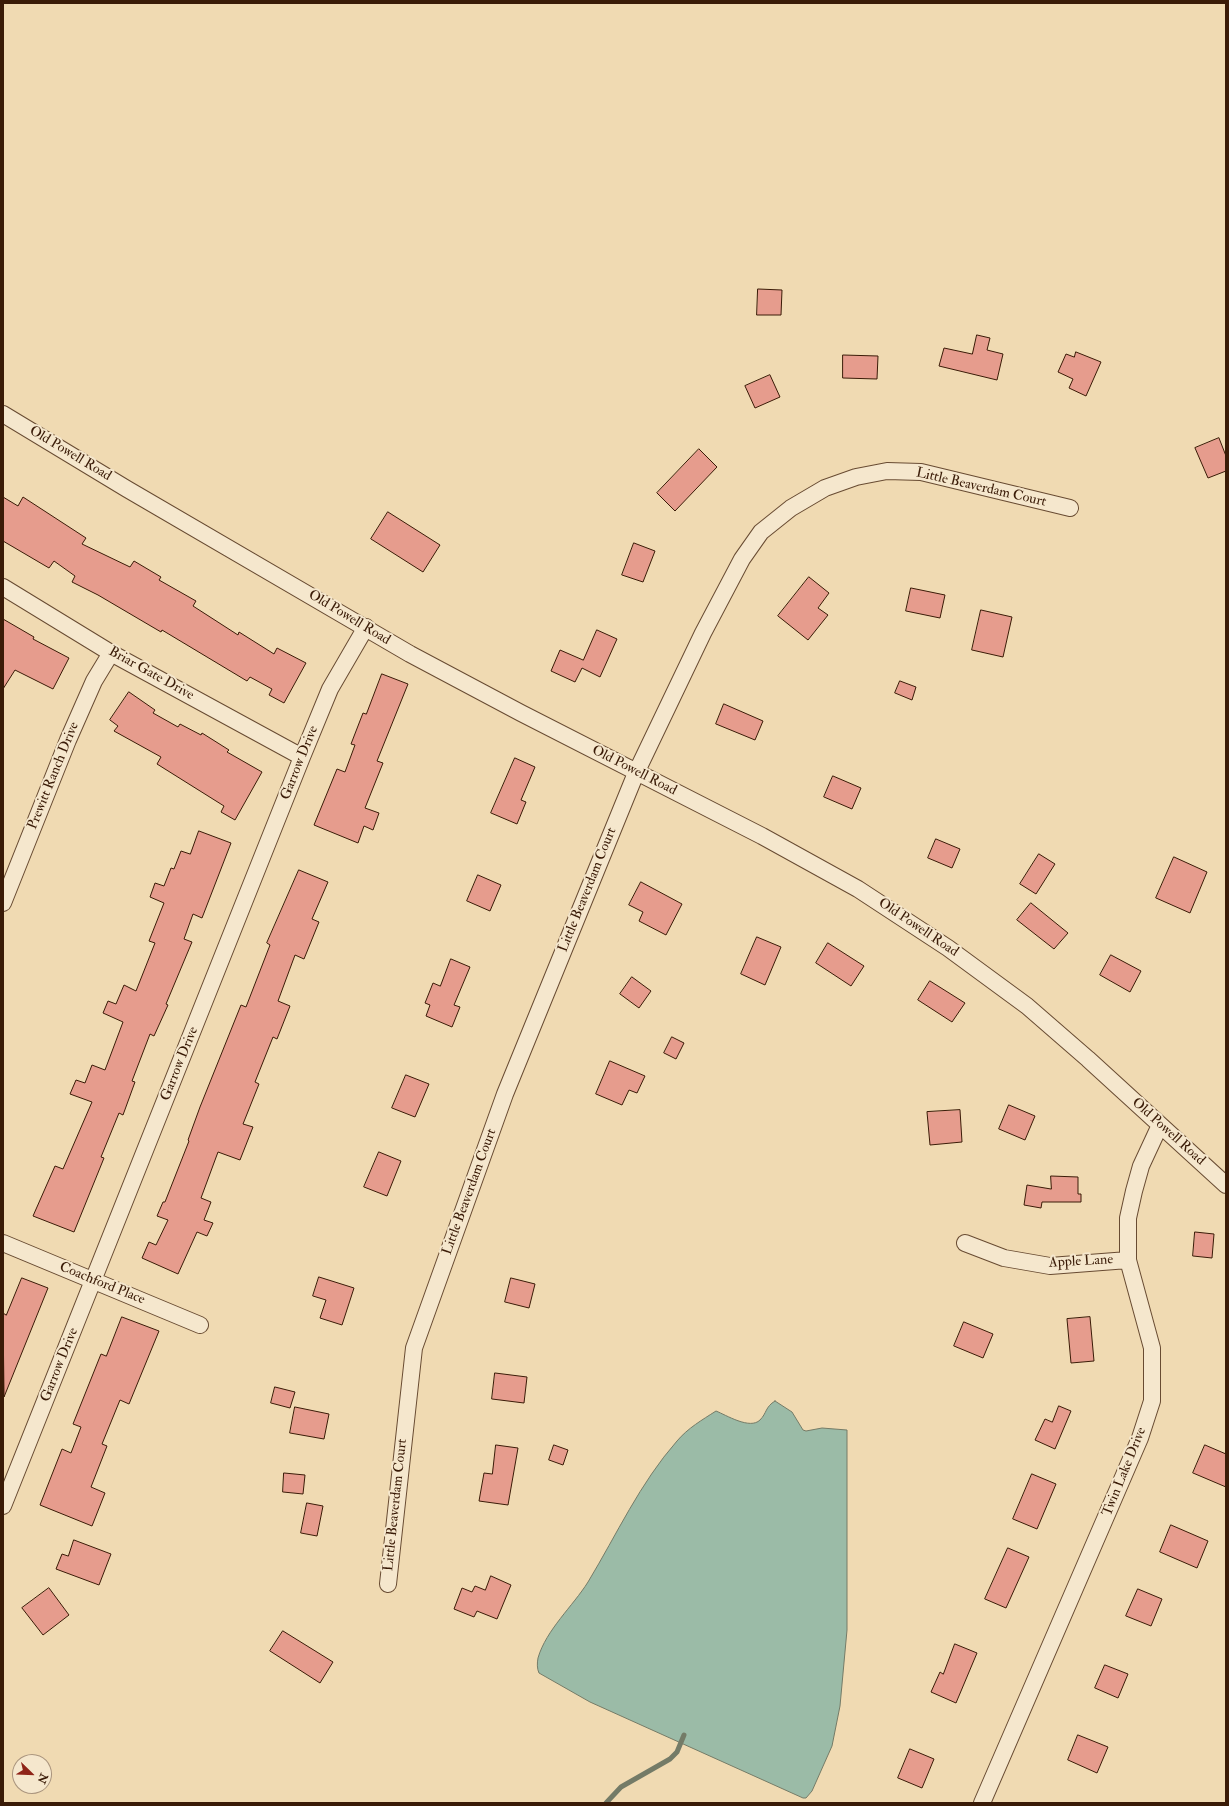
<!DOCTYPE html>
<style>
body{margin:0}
#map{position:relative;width:1229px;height:1806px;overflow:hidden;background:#f0dab2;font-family:"IM FELL Double Pica",serif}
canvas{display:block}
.frame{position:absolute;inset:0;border:4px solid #3a1b07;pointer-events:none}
.north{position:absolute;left:12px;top:1754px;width:40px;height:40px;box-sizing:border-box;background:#f5e7cd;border:1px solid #aa957e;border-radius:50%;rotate:113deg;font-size:11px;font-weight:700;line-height:16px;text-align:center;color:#3a1b07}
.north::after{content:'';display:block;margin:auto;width:14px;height:18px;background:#8f2418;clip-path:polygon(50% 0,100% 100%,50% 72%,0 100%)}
</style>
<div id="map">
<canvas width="1229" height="1806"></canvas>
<div class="frame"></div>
<div class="north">N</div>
</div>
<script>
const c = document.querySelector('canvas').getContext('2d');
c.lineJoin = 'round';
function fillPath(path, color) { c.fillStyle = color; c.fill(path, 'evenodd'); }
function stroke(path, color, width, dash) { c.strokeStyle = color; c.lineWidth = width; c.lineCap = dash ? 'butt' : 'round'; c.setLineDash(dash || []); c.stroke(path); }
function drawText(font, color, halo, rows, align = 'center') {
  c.font = font + ' "IM FELL Double Pica",serif'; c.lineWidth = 4; c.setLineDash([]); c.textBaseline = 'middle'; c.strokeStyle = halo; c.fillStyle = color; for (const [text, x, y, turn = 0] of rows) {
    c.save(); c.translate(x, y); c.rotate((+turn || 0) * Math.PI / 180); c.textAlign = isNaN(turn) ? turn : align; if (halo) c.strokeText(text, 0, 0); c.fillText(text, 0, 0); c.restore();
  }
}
const water = new Path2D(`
 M775,1401l17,11 11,18 3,1 16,-3 25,2v200l-7,76 -8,40 -20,45 -6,7h-3l-213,-96 -51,-29c-2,-4 -2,-10 -1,-15 8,-28 35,-52 50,-76 29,-48 52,-99 89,-141 11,-13 25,-21 39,-30 10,4 34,19 44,9 7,-7 5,-13 15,-19z`);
fillPath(water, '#9bbba7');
stroke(water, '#747b67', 1);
stroke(new Path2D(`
 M606,1803l15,-16 49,-28 7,-7 7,-17`), '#747b67', 5);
const building = new Path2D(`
 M758,289l24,1 -1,25h-24z
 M977,335l13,3 -3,12 16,4 -6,26 -58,-14 5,-18 28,6z
 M1076,352l25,10 -15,34 -17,-8 4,-9 -15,-7 8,-18 8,3z
 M843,355l35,1 -1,23 -34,-1z
 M770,375l10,22 -25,11 -10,-22z
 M1219,438l7,18v15l-18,7 -13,-30z
 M699,449l18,18 -42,44 -18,-18z
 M3,497l15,9 5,-9 63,41 -4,6 48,23 4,-6 27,16 -2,3 37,21 -3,5 45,29 1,-3 35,22 3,-6 29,15 -22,40 -15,-8 3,-6 -22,-12 -3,4 -85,-51 -1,2 -63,-37 -26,-13 3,-6 -21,-15 -5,7 -46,-27z
 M388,512l52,33 -17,27 -52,-33z
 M634,543l21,8 -12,31 -21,-7z
 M809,577l20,16 -11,15 10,7 -20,25 -30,-24z
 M911,588l34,7 -5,23 -34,-7z
 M981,610l31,7 -9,40 -31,-7z
 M3,619l31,18 -1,2 36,19 -16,31 -38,-19 -12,19z
 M597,630l20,9 -17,38 -18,-9 -7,14 -24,-11 9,-21 23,10z
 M382,674l26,10 -31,77 6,2 -18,45 14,5 -6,17 -9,-4 -6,17 -44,-18 23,-56 8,3 10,-27 -4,-1 12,-31 3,1z
 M900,681l16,6 -4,13 -17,-7z
 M129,692l26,18 -2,3 25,14 2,-3 21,11 1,-2 27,17 -2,2 35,20 -27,48 -14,-8 3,-6 -67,-42 4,-7 -47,-26 4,-5 -8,-6z
 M724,704l39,17 -8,19 -39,-16z
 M515,758l20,9 -14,33 5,2 -9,22 -26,-11z
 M833,776l28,12 -9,21 -28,-12z
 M199,831l32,12 -29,75 -9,-4 -9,25 8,3 -26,62 2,1 -14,31 -4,-2 -18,47 3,1 -12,33 -4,-2 -18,44 3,1 -30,74 -41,-16 22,-50 8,3 29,-67 -22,-8 6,-14 9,3 7,-18 13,5 18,-48 -20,-9 5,-12 8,3 8,-19 12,6 19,-48 -6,-2 15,-38 -14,-6 5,-14 9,3 7,-18 3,1 7,-18 9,3z
 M936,839l24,10 -8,19 -24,-10z
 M1039,854l16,10 -19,30 -16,-10z
 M1174,857l33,15 -17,41 -34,-15z
 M299,870l29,12 -16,37 7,3 -15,37 -9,-4 -17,46 12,5 -13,33 -4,-2 -18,45 4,2 -16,40 10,3 -13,33 -22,-8 -17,46 10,4 -7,18 9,3 -6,13 -10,-4 -19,42 -36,-16 7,-16 7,3 12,-25 -11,-4 6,-14h2l24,-61 -1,-1 12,-33 41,-102 5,2 24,-62 -3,-2z
 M478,875l23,10 -11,26 -23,-10z
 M641,882l41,22 -16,31 -27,-14 4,-9 -14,-7z
 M1031,903l37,30 -14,16 -37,-29z
 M757,937l24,10 -16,38 -24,-11z
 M828,943l36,23 -13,20 -35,-23z
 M1111,955l30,16 -11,21 -30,-17z
 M451,959l19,8 -16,38 6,2 -8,20 -26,-11 4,-11 -5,-2 8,-20 7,3z
 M632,977l19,14 -12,17 -19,-14z
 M930,981l35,22 -13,19 -34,-22z
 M672,1037l12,6 -8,16 -12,-6z
 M610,1061l35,15 -8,17 -8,-3 -7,15 -26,-11z
 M406,1075l23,9 -14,33 -23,-9z
 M1009,1105l26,11 -10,24 -26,-11z
 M960,1110l2,32 -32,3 -3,-33z
 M379,1152l22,9 -14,35 -23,-9z
 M1051,1176l27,1v17h3v8h-39l-1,6 -17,-3 3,-20 24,4z
 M1195,1232l19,2 -2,24 -19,-2z
 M319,1277l35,11 -12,37 -22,-7 6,-18 -13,-4z
 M22,1278l26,10 -44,109 -1,-84 3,2z
 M511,1278l24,6 -6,24 -24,-6z
 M122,1317l37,14 -30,73 -9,-4 -18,44 5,2 -16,41 14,6 -13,33 -52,-21 22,-56 9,4 10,-26 -8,-3 28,-70 5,2z
 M1090,1317l4,44 -23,2 -4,-44z
 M964,1322l29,12 -10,24 -29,-12z
 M495,1373l32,4 -3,26 -32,-4z
 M275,1387l20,5 -5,16 -19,-5z
 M1059,1406l12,5 -16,38 -20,-9 10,-21 7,3z
 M295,1407l34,7 -5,25 -34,-6z
 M496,1445l22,3 -10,57 -29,-4 5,-28 8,1z
 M554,1445l14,5 -5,15 -14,-5z
 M1205,1445l21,9v33l-33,-14z
 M284,1473l21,2 -2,19 -20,-2z
 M1032,1474l24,10 -19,45 -24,-10z
 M307,1503l16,3 -6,30 -16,-3z
 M1171,1525l37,16 -11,27 -37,-16z
 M74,1540l37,14 -12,31 -43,-16 6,-15 6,2z
 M1008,1548l21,9 -23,51 -21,-9z
 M491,1576l20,9 -14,34 -20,-8 -3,6 -20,-8 8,-21 10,4 3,-6 10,4z
 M49,1588l20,27 -26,20 -21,-27z
 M1138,1589l24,10 -11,27 -25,-10z
 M283,1631l50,31 -13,21 -50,-32z
 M955,1644l22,9 -21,50 -25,-11 9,-20 3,2z
 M1105,1665l23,9 -10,24 -23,-10z
 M1078,1735l30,12 -11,26 -29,-13z
 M910,1749l24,10 -12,29 -24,-10z`);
fillPath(building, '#e69c8d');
stroke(building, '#3a1b07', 1);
const street = new Path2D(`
 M3,414l124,75 283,165 111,59 241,123 96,53 90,59 79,58 61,53 138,126
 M3,587l108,66 191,104
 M3,903l65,-163 26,-59 17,-28
 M3,1243l197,82
 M965,1243l39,15 46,8 78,-6
 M3,1506l299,-749 28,-68 36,-62
 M388,1584l26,-236 91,-254 131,-321 67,-140 39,-74 19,-27 30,-24 34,-20 31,-11 31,-6 34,1 149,36
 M982,1803l158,-365 12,-37v-53l-24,-88v-42l6,-27 7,-25 19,-41`);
stroke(street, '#684b32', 18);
stroke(street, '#f5e7cd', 16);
drawText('14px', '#3a1b07', '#f5e7cd', [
 ["Old Powell Road",70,454,31],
 ["Little Beaverdam Court",981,488,13],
 ["Old Powell Road",349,618,31],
 ["Briar Gate Drive",151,674,29],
 ["Garrow Drive",300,763,-68],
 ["Old Powell Road",634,771,27],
 ["Prewitt Ranch Drive",54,776,-68],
 ["Little Beaverdam Court",588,890,-68],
 ["Old Powell Road",918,928,34],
 ["Garrow Drive",180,1064,-68],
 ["Old Powell Road",1168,1132,42],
 ["Little Beaverdam Court",470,1192,-70],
 ["Apple Lane",1081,1262,-3],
 ["Coachford Place",102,1284,22],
 ["Garrow Drive",60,1365,-68],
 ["Twin Lake Drive",1125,1472,-68],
 ["Little Beaverdam Court",396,1505,-84]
]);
</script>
